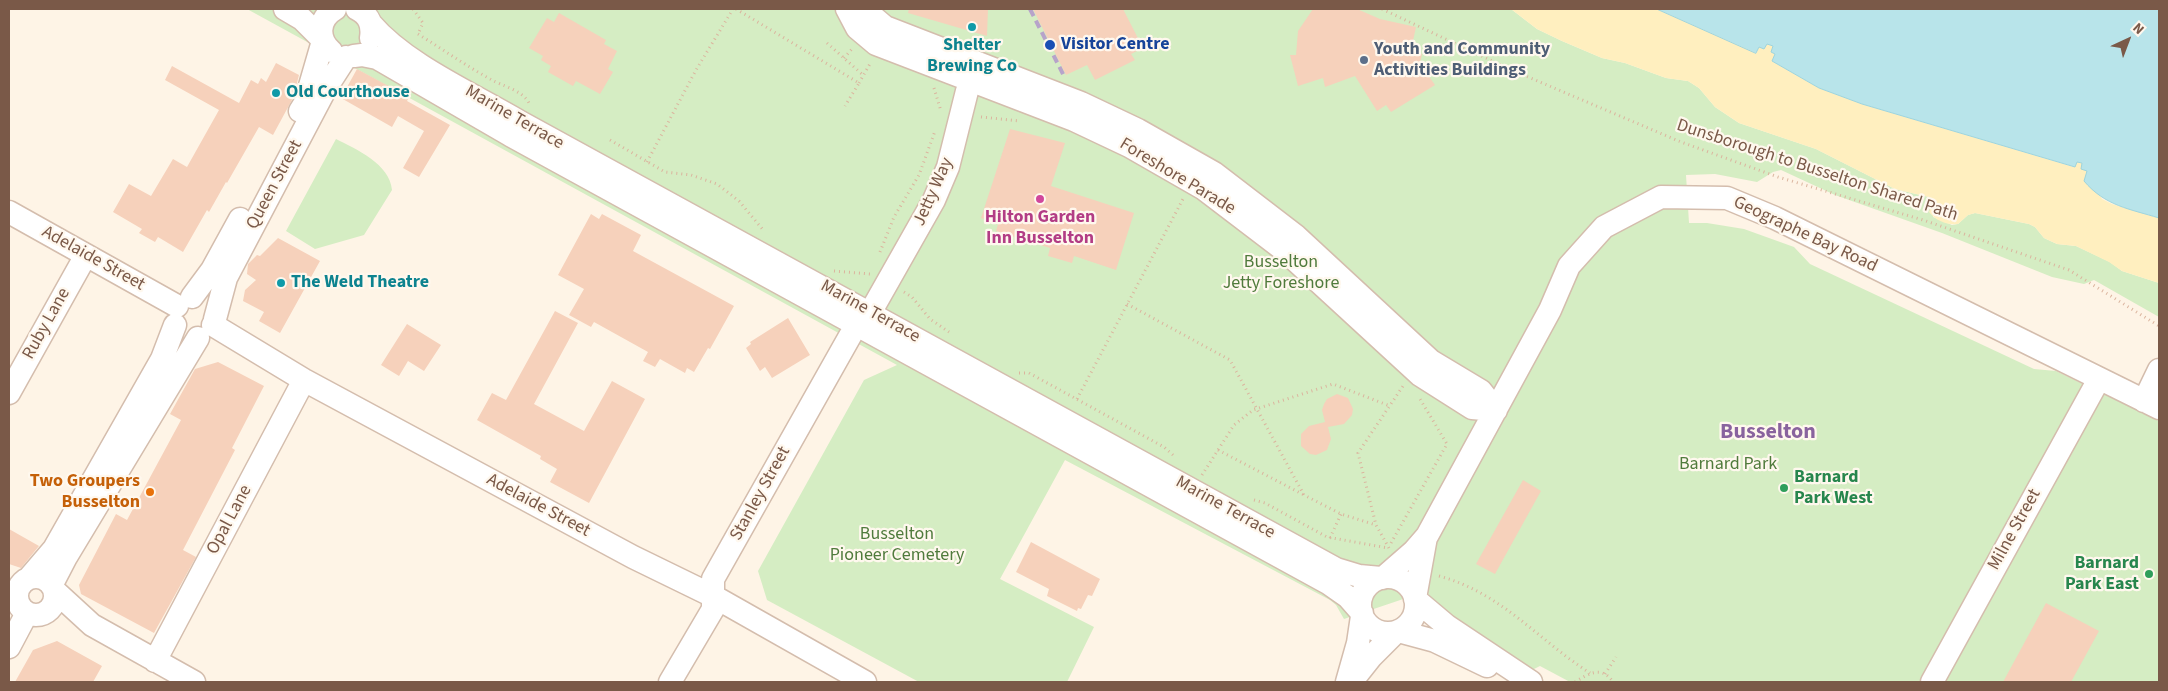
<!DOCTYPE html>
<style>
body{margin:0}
#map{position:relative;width:2168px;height:691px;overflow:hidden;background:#fef4e6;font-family:"Source Sans 3",sans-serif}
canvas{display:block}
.frame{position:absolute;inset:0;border:10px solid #7a5948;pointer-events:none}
.north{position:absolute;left:2103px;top:15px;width:50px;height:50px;-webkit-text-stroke:4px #fff8ee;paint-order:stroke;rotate:43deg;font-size:14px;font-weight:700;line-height:20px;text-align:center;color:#7a5948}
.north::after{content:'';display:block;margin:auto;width:18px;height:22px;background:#7a5948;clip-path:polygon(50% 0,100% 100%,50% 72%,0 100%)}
</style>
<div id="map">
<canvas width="2168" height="691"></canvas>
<div class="frame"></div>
<div class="north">N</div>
</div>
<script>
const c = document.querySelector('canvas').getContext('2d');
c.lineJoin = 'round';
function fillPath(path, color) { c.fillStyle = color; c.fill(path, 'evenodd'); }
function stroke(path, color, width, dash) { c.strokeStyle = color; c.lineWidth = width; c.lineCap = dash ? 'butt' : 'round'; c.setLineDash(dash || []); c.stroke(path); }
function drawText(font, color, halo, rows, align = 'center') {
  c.font = font + ' "Source Sans 3",sans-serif'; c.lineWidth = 4.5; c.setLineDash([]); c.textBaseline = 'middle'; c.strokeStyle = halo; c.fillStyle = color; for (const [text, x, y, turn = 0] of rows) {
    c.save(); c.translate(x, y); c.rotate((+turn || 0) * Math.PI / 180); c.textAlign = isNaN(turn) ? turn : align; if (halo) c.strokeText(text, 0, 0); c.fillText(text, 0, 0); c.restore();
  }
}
fillPath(new Path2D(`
 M247,9h1264l26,20 25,12 40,17 23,5 41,15 22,3 11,7 16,19 24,16 77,26 79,40 34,8 5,4 -1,16 19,8 6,-1 10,-9 7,-2 54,11 6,3 9,11 13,6 19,2 34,16 12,9 37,12v34l-65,-37 -10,4 -32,-7 -110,-44 -107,-38 -54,-25 -8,2 -16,10 -42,-8 -29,1 3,48h18l37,6 50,18 16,17 224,105 22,2 103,50v261h-589l-30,-16 -8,4c-34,-18 -89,-41 -105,-79l-83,28 -8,-14 -6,-5 -265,-140 -65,119 94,48 -27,55h-148l-152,-82 -9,-29 106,-191 33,-15z
 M336,139c20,10 54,25 56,51l-28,45 -49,14 -29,-18z`), '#d5edc3');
fillPath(new Path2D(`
 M1511,9h146l99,44 3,-6 7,-4 8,4 -3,5 4,2 -3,7 47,27 43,16 212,63 2,-6 7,2 19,36 10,5 47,14v65l-37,-12 -13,-9 -33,-16 -19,-2 -13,-6 -9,-11 -6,-3 -54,-11 -7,2 -10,9c-11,1 -22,-3 -29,-12l5,-11 -5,-4 -34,-8 -79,-40 -77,-26 -24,-16 -16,-19 -11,-7 -22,-3 -41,-15 -23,-5 -40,-17 -25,-12z`), '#ffefbf');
const water = new Path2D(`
 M1657,9h502v209c-29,-9 -54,-12 -75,-37l3,-10 -6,-2 1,-6 -5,-1 -2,5 -213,-63 -43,-16 -47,-27 3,-7 -4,-2 2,-6 -6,-2 -3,5 -5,-2 -3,6z`);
fillPath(water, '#b8e4ea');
stroke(water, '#9ed4dd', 1);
fillPath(new Path2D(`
 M909,9h79l-1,27 -79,-23z
 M1033,9h90l20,39 -12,6 4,6 -40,20 -8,-15 -21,10z
 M1313,9h44l23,10 36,8 -5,23 11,4 -2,10 15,21 -44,27 -5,-7 -9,6 -22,-35 -30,11 -2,-9 -25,8 -8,-31h6l2,-24z
 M559,13l47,27 -2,4 13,7 -9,18 5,3 -13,22 -24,-13 -3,5 -25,-14 3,-6 -10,-6 2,-4 -14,-8 18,-30 7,4z
 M276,63l23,12 -6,23 -20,37 -14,-8 -32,56 -1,-1 -17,30 -2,-2 -24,42 -25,-15 -3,5 -16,-9 3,-4 -29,-17 16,-28 22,12 22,-37 14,8 32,-57 -54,-30 7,-14 67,37 12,-23 7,4 3,-6 5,4z
 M357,69l52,28 -2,4 43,24 -31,52 -16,-9 21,-37 -26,-15 -6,11 -51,-29z
 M1010,129l55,14 -14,43 83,27 -18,57 -42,-14 -2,7 -24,-7 2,-8 -54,-17 2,-7 -17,-6z
 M591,214l8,5 3,-5 39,21 -8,16 101,55 -24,43 -2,-1 -14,24 -7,-4 -2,5 -25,-14 -5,8 -12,-6 5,-9 -54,-30 -3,5 -22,-12 15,-26 -26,-14z
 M278,238l42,23 -40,72 -21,-12 5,-9 -21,-11 2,-11 11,-10 -9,-6 1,-10 9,-9 3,1z
 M555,311l23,12 -44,81 50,27 28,-50 33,18 -56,104 -39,-21 7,-13 -17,-10 1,-3 -64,-36 15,-27 14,7z
 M788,318l22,37 -38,23 -7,-11 -5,4 -14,-23 5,-4 -1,-2z
 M407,324l34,21 -17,26 -16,-10 -9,15 -18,-11z
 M218,362l46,24 -32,62 3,2 -52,100 13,7 -42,76 -73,-39 -2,-9 37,-71 11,6 54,-100 -11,-6 25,-45z
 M1337,394l11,4 5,11 -1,6 -8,9 -16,3 3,12 -4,11 -11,5 -6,-1 -9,-8v-12l8,-8 16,-4 -3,-12 2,-6 3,-5z
 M1523,480l18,11 -46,83 -19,-10z
 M9,529l30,17 -18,22 -12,-4z
 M1031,542l69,37 -8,17 -4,-1 -7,14 -3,-1 -1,3 -30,-15 2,-7 -33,-17z
 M2046,603l53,28 -28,51h-68z
 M57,641l45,25 -9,16h-78l18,-32z`), '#f6d1bb');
const minor = new Path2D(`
 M285,9l17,10 20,20
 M357,9c12,6 16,16 14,29
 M847,9l10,19 19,16 198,76 55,26 75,43 80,61 136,125 52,33 24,2
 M867,9l5,7 13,11 196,76 57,27 76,43 82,63 135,125 50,30 15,19
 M371,24c35,41 102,70 149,98l816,447 23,7 22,2
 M331,51c-14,-12 -13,-32 4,-42
 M354,56l8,-1 15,3 133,77 818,448 20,14 14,16
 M300,111l5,-8 18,-62
 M9,212l168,94
 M192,297l20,-27 28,-51
 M215,319l11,-41 100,-190 20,-31
 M213,325l91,55 329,177 80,39 152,86
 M9,393l77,-138
 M2144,401l15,-31
 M17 596a19 19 0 1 1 38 0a19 19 0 1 1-38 0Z
 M30,577l24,-28 108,-190 13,-34
 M1360 605a28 28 0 1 1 56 0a28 28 0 1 1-56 0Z
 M1383,578l31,-27 13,-15 123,-226 19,-44 35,-39 57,-30 66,1 48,20 384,190
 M52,584l14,-27 132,-219
 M56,592l36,33 102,57
 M1415,598l11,-61
 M1415,599l32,27 84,56
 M1398,631l37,10 52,25
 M9,647l18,-34
 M155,661l149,-281
 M1352,681l19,-24 25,-25
 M670,682l43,-73v-30l141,-250 20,-23 60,-106 14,-33 19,-76 10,-25
 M1347,682l11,-39 4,-27
 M1932,682l167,-303`);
stroke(minor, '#d4bdad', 25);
stroke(new Path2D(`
 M413,9l10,14 -5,11
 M736,9l123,74 -14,23
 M1382,9l125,59 174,74 97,35 145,43 146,50 90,56
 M418,34c24,15 47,31 72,45 12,7 32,11 39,24
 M827,43l36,32
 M844,58l8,-9
 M859,83l12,-21
 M934,88l7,23
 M981,117l39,4
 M610,140l55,32 26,3 26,9 22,17 25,30
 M647,162l49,-92 37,-61
 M880,252l14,-35 25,-42 16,-44
 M834,271l36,3
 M904,292l8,5 18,22 19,13
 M1127,304l103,56 74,135 37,19 35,11
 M1019,373h10l135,74 9,8
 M1077,399l106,-200
 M1218,450l86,45
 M1202,475l32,-50 19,-15 80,-26 57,22
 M1254,500l11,3 62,34 61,11
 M1330,538l11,-24
 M1391,543l56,-99 -27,-45
 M1389,548l-13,-23 -18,-72 45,-67
 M1439,576c63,17 99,64 151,97
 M1605,674l11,-17
 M1575,682c13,-8 27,-17 38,0`), '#dbb49e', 3, [1, 4]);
stroke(minor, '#fff', 22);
stroke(new Path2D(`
 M1030,9l34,67`), '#b7a3ca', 4, [8, 5]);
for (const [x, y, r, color] of [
 [972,27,5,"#0f9aa8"],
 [1050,45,6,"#1a4fb4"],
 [1364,60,5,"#5c6f8a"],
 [276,93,5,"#0f9aa8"],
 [1040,199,5,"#d1479c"],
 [281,283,5,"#0f9aa8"],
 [1784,488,5,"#2e9e5b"],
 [150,492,5,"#e8710a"],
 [2149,574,5,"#2e9e5b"]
]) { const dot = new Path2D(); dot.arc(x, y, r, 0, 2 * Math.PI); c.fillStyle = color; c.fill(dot); stroke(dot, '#fff8ee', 2); }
drawText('bold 18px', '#164399', '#fff8ee', [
 ["Visitor Centre",1061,45]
], 'left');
drawText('bold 18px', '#0d838f', '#fff8ee', [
 ["Shelter",972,46,"center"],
 ["Brewing Co",972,67,"center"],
 ["Old Courthouse",286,93],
 ["The Weld Theatre",291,283]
], 'left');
drawText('bold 18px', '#4e5e75', '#fff8ee', [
 ["Youth and Community",1374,50],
 ["Activities Buildings",1374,71]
], 'left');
drawText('18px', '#7a5948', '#fff8ee', [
 ["Marine Terrace",514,118,30],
 ["Dunsborough to Busselton Shared Path",1817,171,18],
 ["Foreshore Parade",1177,177,31],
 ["Queen Street",275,185,-62],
 ["Jetty Way",934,192,-66],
 ["Geographe Bay Road",1805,235,25],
 ["Adelaide Street",93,259,29],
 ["Marine Terrace",870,312,29],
 ["Ruby Lane",47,324,-61],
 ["Stanley Street",761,494,-61],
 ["Adelaide Street",538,506,28],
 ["Marine Terrace",1225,508,29],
 ["Opal Lane",230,520,-62],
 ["Milne Street",2015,530,-61]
]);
drawText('bold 18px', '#b23c85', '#fff8ee', [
 ["Hilton Garden",1040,218],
 ["Inn Busselton",1040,239]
]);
drawText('18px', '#507b3c', '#fff8ee', [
 ["Busselton",1281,263],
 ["Jetty Foreshore",1281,284],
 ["Barnard Park",1728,465],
 ["Busselton",897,535],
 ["Pioneer Cemetery",897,556]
]);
drawText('bold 18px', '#27864d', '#fff8ee', [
 ["Barnard",1794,478],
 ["Park West",1794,499],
 ["Barnard",2139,564,"right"],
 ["Park East",2139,585,"right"]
], 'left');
drawText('bold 18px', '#c56008', '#fff8ee', [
 ["Two Groupers",140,482],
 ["Busselton",140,503]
], 'right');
drawText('bold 22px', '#89639e', '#fff8ee', [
 ["Busselton",1768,433]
]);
</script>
